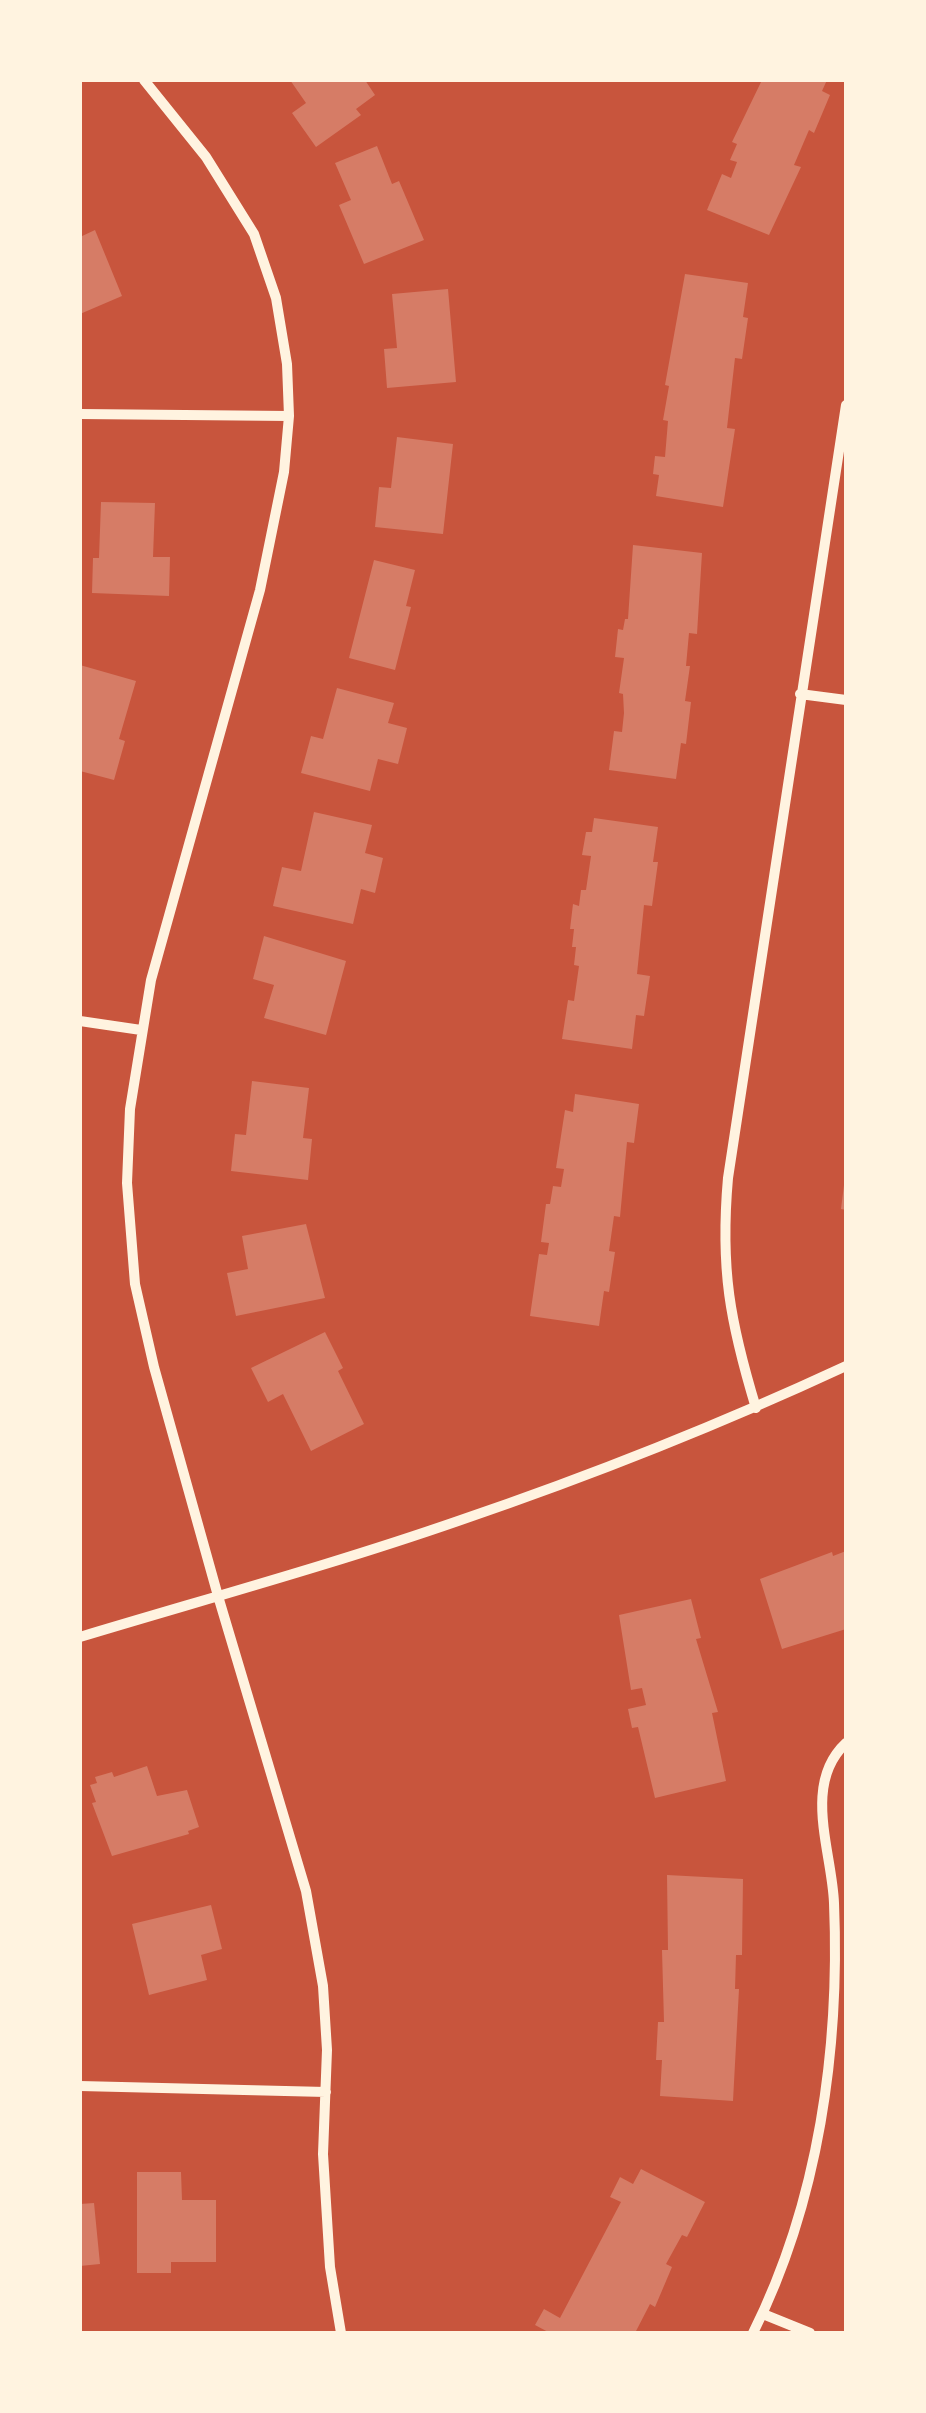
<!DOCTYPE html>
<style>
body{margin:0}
#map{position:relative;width:926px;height:2413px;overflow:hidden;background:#c8553d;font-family:"Work Sans",sans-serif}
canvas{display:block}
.frame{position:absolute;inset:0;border:82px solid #fff3e0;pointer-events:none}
</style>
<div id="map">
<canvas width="926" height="2413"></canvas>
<div class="frame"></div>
</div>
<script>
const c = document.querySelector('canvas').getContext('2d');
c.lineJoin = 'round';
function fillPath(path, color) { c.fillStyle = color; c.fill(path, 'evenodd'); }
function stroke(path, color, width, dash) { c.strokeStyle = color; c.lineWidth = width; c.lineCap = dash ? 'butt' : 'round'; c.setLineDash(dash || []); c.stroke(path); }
fillPath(new Path2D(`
 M290,80h75l10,15 -19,14 5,6 -45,32 -24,-34 14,-10z
 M762,80h65l-5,11 8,4 -16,38 -5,-3 -15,35 7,2 -32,68 -62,-25 15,-36 9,4 6,-16 -7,-2 7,-16 -5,-2z
 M377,146l15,38 7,-3 25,59 -60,24 -25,-59 12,-5 -16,-37z
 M95,230l27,66 -42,18v-77z
 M685,274l63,9 -5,34 5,1 -6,41 -7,-1 -8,70 8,1 -12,78 -67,-11 3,-21 -6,-1 2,-18 10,1 3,-36 -5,-1 6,-34 -4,-1z
 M448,289l8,93 -69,6 -3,-39 13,-1 -5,-54z
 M397,437l56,7 -10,90 -68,-7 4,-40 12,1z
 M101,502l54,1 -2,54h17l-1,39 -77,-3 1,-35h6z
 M633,545l69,8 -5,81 -8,-1 -3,33h4l-5,35 6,1 -5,42 -5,-1 -5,36 -67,-9 5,-39 8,1 2,-19 -1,-19 -4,-1 5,-35 -9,-1 3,-28 5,1 2,-11h3z
 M374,560l41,10 -9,36 5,1 -16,63 -46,-12z
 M80,665l56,16 -17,58 6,2 -11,39 -34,-9z
 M337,688l57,15 -6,20 19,5 -9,36 -20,-5 -8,32 -69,-18 10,-37 12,3z
 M314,812l58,13 -7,28 18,5 -8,35 -14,-4 -8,35 -80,-18 9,-39 19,4z
 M594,818l64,9 -5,35h5l-6,44 -8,-1 -7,69 13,2 -6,40 -8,-1 -4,34 -70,-10 6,-39 6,1 5,-35 -5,-1 2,-18h-4l2,-18h-4l3,-25 6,2 2,-16h5l5,-34 -9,-1 4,-23h6z
 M264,936l82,25 -20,74 -62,-17 10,-33 -21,-6z
 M252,1081l57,7 -6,50 9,1 -4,41 -77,-9 4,-37 11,1z
 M575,1094l64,10 -5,39 -7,-1 -7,75 -6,-1 -5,35 6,1 -6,40 -5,-1 -5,35 -69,-10 9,-62 8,1 2,-12 -8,-1 5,-38h4l3,-18 8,1 3,-18 -8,-1 9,-58 8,2z
 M844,1185h2v25l-5,-1z
 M306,1224l19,74 -89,18 -9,-43 21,-4 -6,-33z
 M325,1332l18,36 -5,3 26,53 -53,27 -28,-57 -15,8 -17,-34z
 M846,1551v78l-64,20 -22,-70 72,-27 1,4z
 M691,1599l10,39 -5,1 22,73 -6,1 14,68 -71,17 -17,-71 -6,1 -4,-19 18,-4 -4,-17 -11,2 -12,-75z
 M147,1766l10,30 30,-6 12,37 -11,4 1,3 -77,22 -20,-53 4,-1 -6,-17 7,-2 -2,-6 17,-5 2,5z
 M667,1875l76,4 -1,76h-6l-1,34h4l-6,112 -73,-5 2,-36h-6l2,-38h6l-2,-72h6z
 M211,1905l11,44 -21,6 6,25 -58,15 -17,-71z
 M641,2169l64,33 -18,35 -5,-2 -16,29 6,3 -17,40 -5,-3 -15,29h-85l-15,-8 9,-16 16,9 61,-116 -11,-5 10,-20 13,7z
 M137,2172h44l1,28h34v62h-45v11h-34z
 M94,2203l6,61 -20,2v-62z`), '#d67c66');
stroke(new Path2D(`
 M144,80l62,77 48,77 22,64 11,66 2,52 -5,56 -24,118 -109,390 -21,129 -3,74 8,101 19,83 64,229 88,295 17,95 4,64 -4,104 7,113 11,66
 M80,414l209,2
 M800,694l46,6
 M80,1021l61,9
 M756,1408c-26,-86 -36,-139 -28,-230l118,-773
 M80,1637c126,-38 254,-73 378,-116 132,-45 261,-96 388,-155
 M80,2086l246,6
 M763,2314l47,19
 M753,2333c66,-132 87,-285 81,-430 -2,-52 -32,-119 12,-160`), '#fff3e0', 10);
</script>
